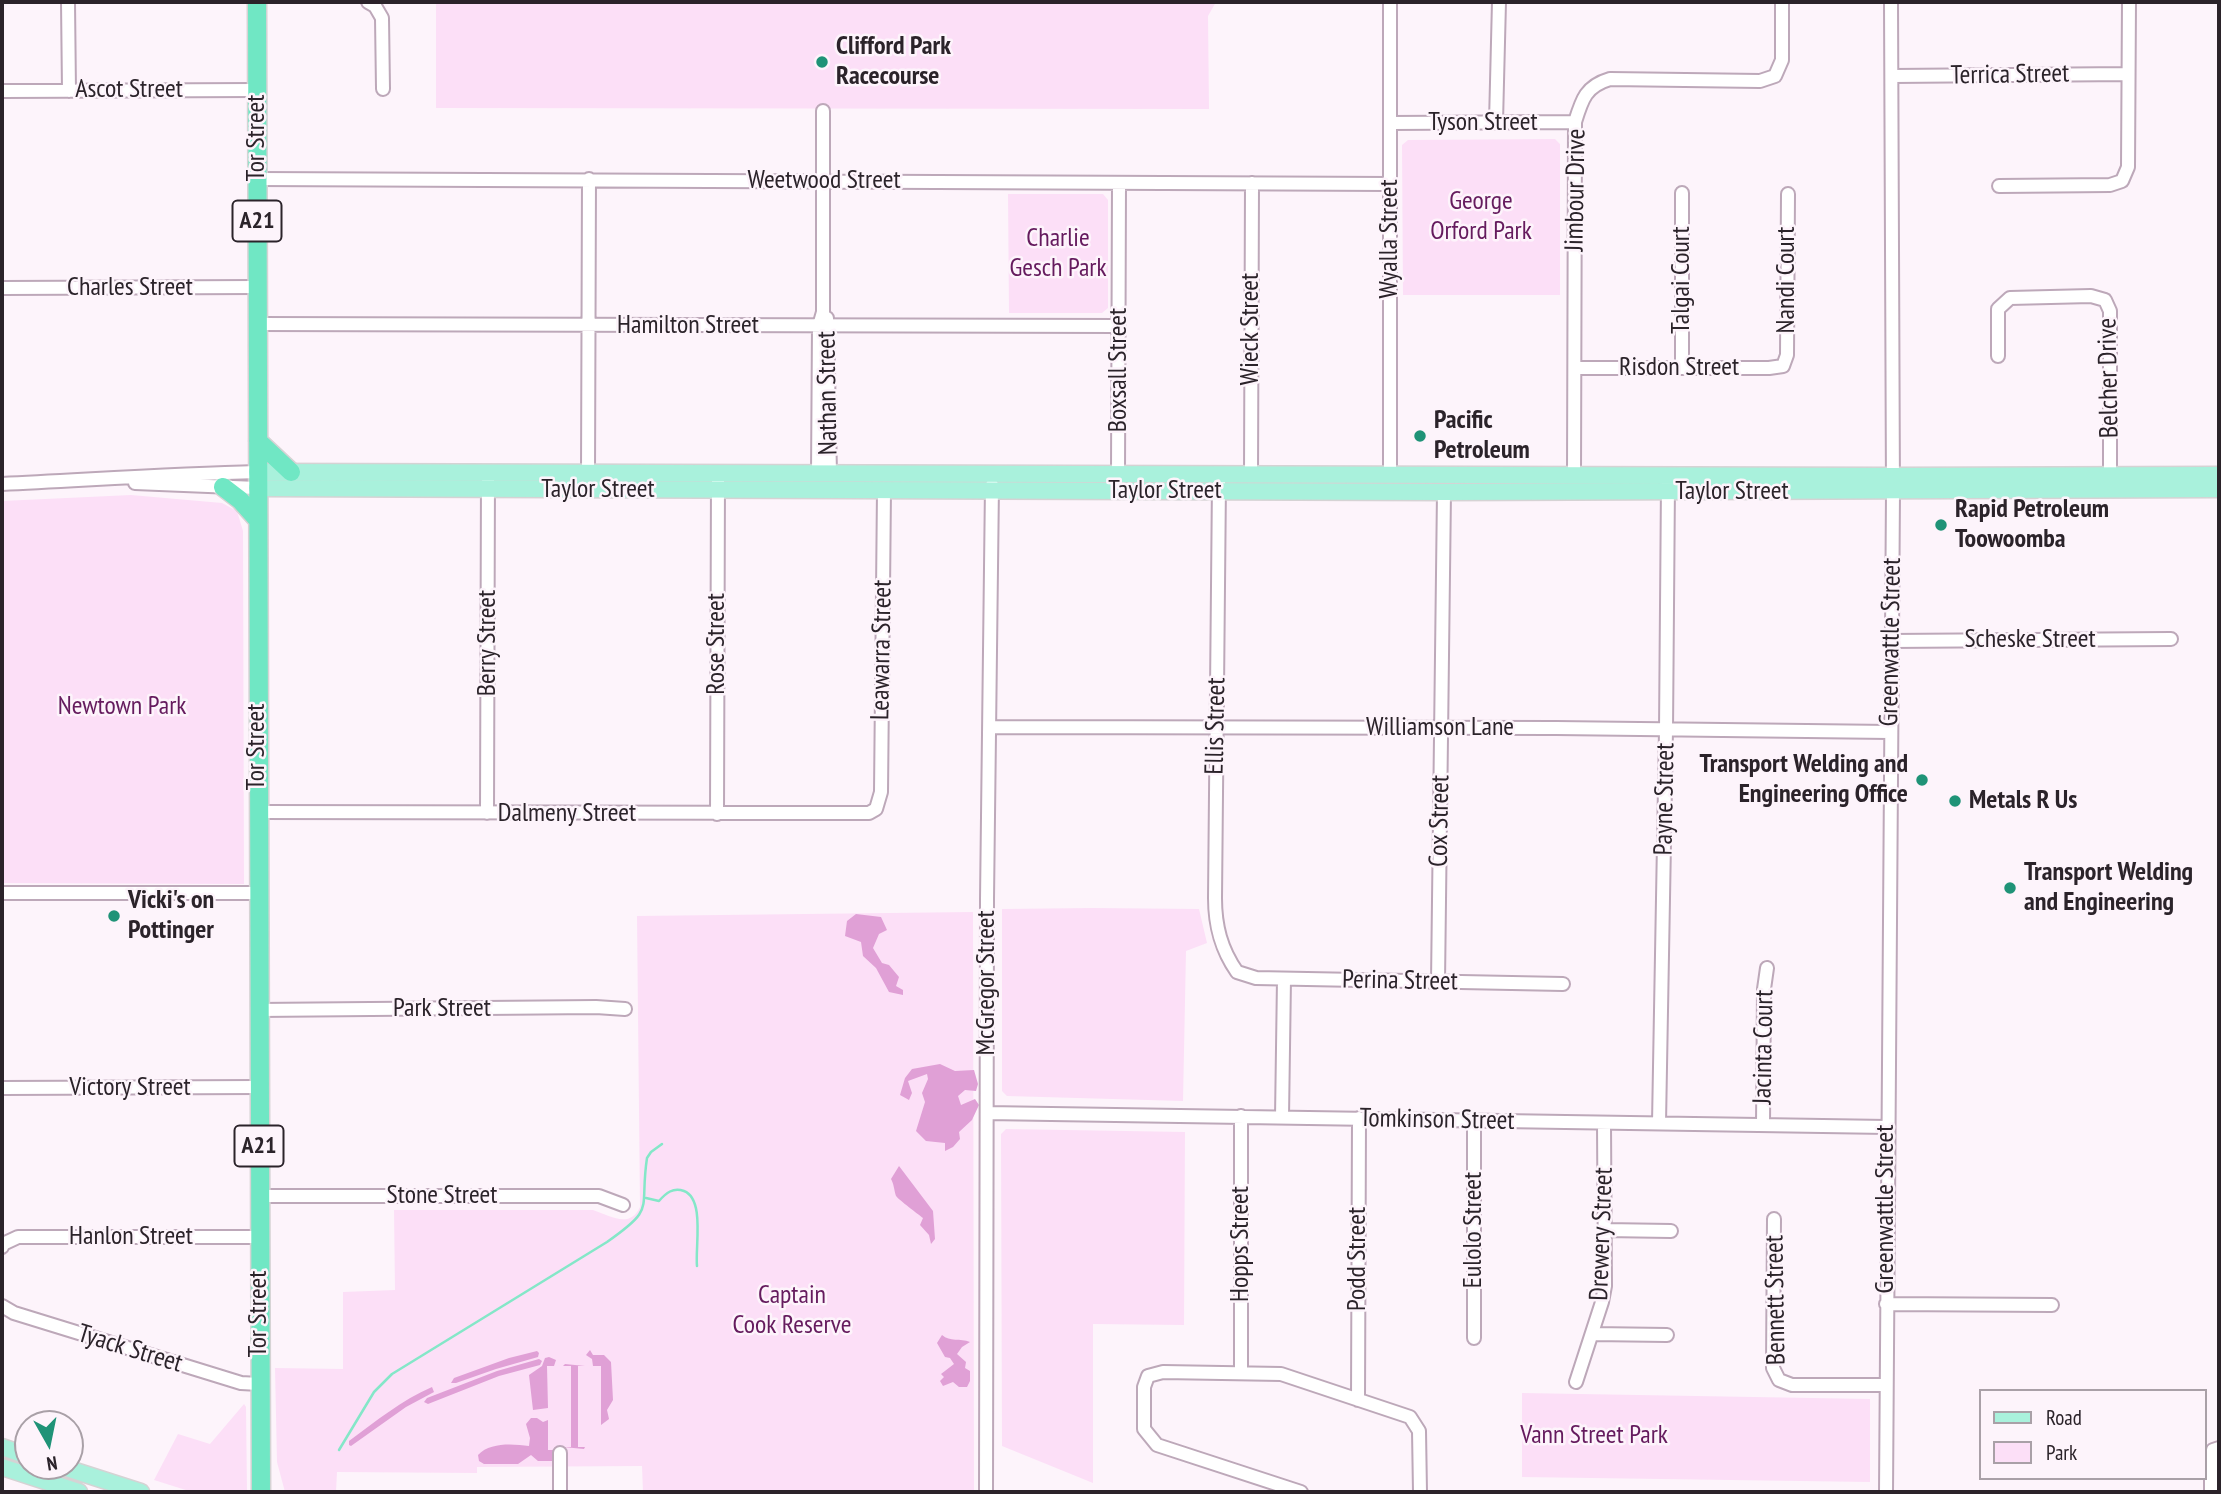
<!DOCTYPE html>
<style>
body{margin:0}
#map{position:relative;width:2221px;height:1494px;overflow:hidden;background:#fdf4fb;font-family:"PT Sans Narrow",sans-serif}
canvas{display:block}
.frame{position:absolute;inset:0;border:4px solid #2b232a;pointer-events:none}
.legend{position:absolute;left:1979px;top:1389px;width:228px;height:91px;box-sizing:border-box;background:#fdf4fb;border:2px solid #a9a0a7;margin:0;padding:9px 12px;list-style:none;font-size:21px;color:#2b232a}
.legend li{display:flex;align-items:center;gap:14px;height:35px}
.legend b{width:35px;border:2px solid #a9a0a7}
.north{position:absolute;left:14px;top:1410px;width:70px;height:70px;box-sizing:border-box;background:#fdf4fb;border:2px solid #a9a0a7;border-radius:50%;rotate:171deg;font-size:19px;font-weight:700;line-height:28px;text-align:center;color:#2b232a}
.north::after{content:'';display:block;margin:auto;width:24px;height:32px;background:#1f9377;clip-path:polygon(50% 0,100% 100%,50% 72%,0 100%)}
</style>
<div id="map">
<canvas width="2221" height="1494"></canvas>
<div class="frame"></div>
<ul class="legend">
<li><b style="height:9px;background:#a9f1dc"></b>Road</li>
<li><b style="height:19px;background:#fcdff7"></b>Park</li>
</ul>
<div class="north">N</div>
</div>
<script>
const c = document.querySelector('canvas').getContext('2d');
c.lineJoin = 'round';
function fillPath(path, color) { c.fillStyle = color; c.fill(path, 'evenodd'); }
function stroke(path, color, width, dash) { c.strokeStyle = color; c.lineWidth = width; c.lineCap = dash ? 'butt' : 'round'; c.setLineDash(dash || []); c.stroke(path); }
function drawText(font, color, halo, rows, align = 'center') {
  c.font = font + ' "PT Sans Narrow",sans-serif'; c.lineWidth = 5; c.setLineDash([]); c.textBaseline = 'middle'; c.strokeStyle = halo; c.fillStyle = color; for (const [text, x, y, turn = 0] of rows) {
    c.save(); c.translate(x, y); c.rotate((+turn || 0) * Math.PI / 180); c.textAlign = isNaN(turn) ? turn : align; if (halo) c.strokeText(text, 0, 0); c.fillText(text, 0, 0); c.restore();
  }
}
fillPath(new Path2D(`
 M436,2h780l-8,14 1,93 -773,-1z
 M1555,139l5,5v151h-157l-1,-150 6,-5z
 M1008,194h95l5,6v108l-6,5h-93z
 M131,495l91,8 15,8 6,20 1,353 -242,-1v-382z
 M1093,908l106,1 8,34 -21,8 -3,150 -176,-5 -5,-5v-182z
 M973,912l1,580h-331l-1,-26 -165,1v6l-140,-1 -1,20h-51l-8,-30 -2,-94 68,1v-77l52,-2 -1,-80h199c18,6 37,19 47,-3l-3,-291z
 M1006,1129l179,3 -1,193 -91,-1v159l-91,-37 -1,-312z
 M1522,1393l348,6v83l-348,-5z
 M244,1404l2,3 1,85h-55l-38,-12 24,-46 32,10z`), '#fcdff7');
fillPath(new Path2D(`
 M856,914l25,3 6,13 -8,4 -6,14 9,15 7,2 10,12 -3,9 7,4v5l-14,-3 -13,-24 -13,-12 -2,-14 -16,-6 2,-15z
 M940,1064l15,7 19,-1 4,14 -2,7 -11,-1 -7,6 3,9 14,-6 4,6 -7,15 -13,12 1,7 -7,8 -8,4v-8l-19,-2 -10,-10 9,-29 -3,-9 6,-14 -1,-5 -19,7 4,12 -3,7 -9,-5 5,-17 7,-9z
 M899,1166l34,45 2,28 -4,5 -2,-9 -9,-10 3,-7c-5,-4 -24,-18 -27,-22 -2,-6 -2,-12 -5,-17z
 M942,1335c8,7 18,3 28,7l-8,5 -5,7 9,8 -1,6 5,3v10l-3,6h-8l-6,-5 -10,4 -3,-5 4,-4 -3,-3 13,-10 -4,-6 -5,-1 -8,-14z
 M590,1350l3,5h11l7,7 2,38 -6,10 2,9 -8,6v-59h-8l-1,-7 -6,-4z
 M537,1351l2,2 -1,4 -42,12 -40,14h-5l3,-5 55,-20z
 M549,1357l7,3 -2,6h-7l1,42 -15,2 -4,-35 13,-9 3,-8z
 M539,1359l3,2 -2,4 -41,11 -71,28 -4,-2 3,-4 70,-27z
 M565,1364l20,2h-7v81h7l-1,2 -21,-2h8v-81h-8z
 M432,1387l2,5 -28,15 -55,39 -2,-1v-4c27,-20 53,-41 83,-54z
 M531,1418h6l6,4 5,-2v30h7v11h-17l-7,-6 -13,9h-34l-5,-3 -1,-6c12,-13 35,-11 51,-9l1,-8 -4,-14z`), '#e0a0d6');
stroke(new Path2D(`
 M646,1198l13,3c7,-8 14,-14 25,-10 21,8 11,56 13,75
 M339,1450l35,-58 18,-18 215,-132c50,-35 32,-31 40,-84l4,-6 11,-8`), '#84e7c8', 2.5);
const minor = new Path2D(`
 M68,2l1,89
 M368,2l7,4 7,12 1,71
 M1893,76l235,-2
 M2,91l255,-1
 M1496,122l3,-120
 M1390,123l185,-1
 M257,179l1133,5
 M1999,186l111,-1 12,-4 6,-14 1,-165
 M2,288l255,-1
 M827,318l3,156
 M257,324l862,2
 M1998,356v-47l12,-11 81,-2 14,4 5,11v171
 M1682,367v-174
 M1575,368h194l14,-2 4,-11 1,-161
 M588,473l1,-294
 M818,474l1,-148 4,-14v-201
 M1118,474l1,-291
 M1251,475l1,-292
 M1390,475v-473
 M1574,475l1,-353c7,-23 11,-36 35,-43l150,2 15,-5 7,-16v-58
 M1219,482l-4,416c0,28 6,51 22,74l19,6 307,6
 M135,483l122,5
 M2,484c85,-4 170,-10 255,-12
 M1890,641l281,-2
 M990,727l566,1 334,4
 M258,812l611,1 7,-4 5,-17 3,-302
 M487,813l1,-341
 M717,814l1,-340
 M2,893h256
 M1438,982l6,-490
 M258,1010l338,-3 29,2
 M2,1088l257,-1
 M987,1113l900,14
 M1282,1117l2,-138
 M1659,1123l7,-393 2,-247
 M1763,1125l1,-136 3,-21
 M259,1196h340l24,9
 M1774,1219l-1,149 6,12 13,5h94
 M1605,1230l66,1
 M2,1247l1,-3 15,-7h241
 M1886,1304l166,1
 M2,1306l12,7 227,70 18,1
 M1593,1334l74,1
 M1474,1338v-217
 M1241,1372v-256
 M1576,1382l26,-80 3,-16 -1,-162
 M1358,1400l1,-282
 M560,1453v39
 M986,1492l1,-593 5,-414
 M1301,1492l-144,-47 -13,-16v-42l4,-11 15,-4 118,2 129,43 9,14 1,61
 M1886,1492l7,-1000 -2,-490
 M2211,1492v-28l2,-14 6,-2`);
const major = new Path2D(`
 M257,472l1636,4 326,-1
 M257,488l1187,4 775,-3
 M2,1447l26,9
 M60,1466l81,26
 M2,1467l77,25`);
const highway = new Path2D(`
 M257,2l4,1490
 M258,441l33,31
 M223,487l17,13 17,19`);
stroke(minor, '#bda8b9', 16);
stroke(major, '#d5d3d4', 19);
stroke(highway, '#d5d3d4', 21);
stroke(minor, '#fff', 12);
stroke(major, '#a9f1dc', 16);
stroke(highway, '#70e7c4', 18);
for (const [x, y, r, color] of [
 [822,62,7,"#1f9377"],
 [1420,436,7,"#1f9377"],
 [1941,525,7,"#1f9377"],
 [1922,780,7,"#1f9377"],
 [1955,801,7,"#1f9377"],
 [2010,888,7,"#1f9377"],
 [114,916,7,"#1f9377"]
]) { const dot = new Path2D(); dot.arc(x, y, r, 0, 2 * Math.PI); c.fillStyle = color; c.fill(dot); stroke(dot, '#fdf4fb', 2.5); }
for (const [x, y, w] of [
 [257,221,49],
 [259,1146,49]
]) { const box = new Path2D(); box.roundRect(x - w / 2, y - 20.5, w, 41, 5); c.fillStyle = '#fdf4fb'; c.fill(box); stroke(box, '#2b232a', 2); }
drawText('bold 24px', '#2b232a', null, [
 ["A21",257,221],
 ["A21",259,1146]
]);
drawText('bold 26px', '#2b232a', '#fdf4fb', [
 ["Clifford Park",836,47],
 ["Racecourse",836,77],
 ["Pacific",1434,421],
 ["Petroleum",1434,451],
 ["Rapid Petroleum",1955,510],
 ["Toowoomba",1955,540],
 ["Transport Welding and",1908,765,"right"],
 ["Engineering Office",1908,795,"right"],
 ["Metals R Us",1969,801],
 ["Transport Welding",2024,873],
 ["and Engineering",2024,903],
 ["Vicki's on",128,901],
 ["Pottinger",128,931]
], 'left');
drawText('26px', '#2b232a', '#fdf4fb', [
 ["Terrica Street",2010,75,-1],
 ["Ascot Street",129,90],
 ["Tyson Street",1483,123],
 ["Tor Street",257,138,-90],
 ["Weetwood Street",824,181],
 ["Jimbour Drive",1576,190,-89],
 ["Wyalla Street",1390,239,-90],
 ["Talgai Court",1682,280,-90],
 ["Nandi Court",1787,280,-90],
 ["Charles Street",130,288],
 ["Hamilton Street",688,326],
 ["Wieck Street",1251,329,-90],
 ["Risdon Street",1679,368],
 ["Boxsall Street",1119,370,-90],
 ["Belcher Drive",2109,378,-91],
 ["Nathan Street",828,393,-91],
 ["Taylor Street",598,490],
 ["Taylor Street",1165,491],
 ["Taylor Street",1732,492],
 ["Scheske Street",2030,640],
 ["Greenwattle Street",1891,642,-89],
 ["Berry Street",488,643,-90],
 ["Rose Street",717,644,-90],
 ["Leawarra Street",882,650,-89],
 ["Ellis Street",1216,726,-89],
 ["Williamson Lane",1440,728],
 ["Tor Street",257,747,-90],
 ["Payne Street",1665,799,-89],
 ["Dalmeny Street",567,814],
 ["Cox Street",1440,821,-89],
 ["Perina Street",1400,981,1],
 ["McGregor Street",987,983,-90],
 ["Park Street",442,1009],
 ["Jacinta Court",1764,1047,-89],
 ["Victory Street",130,1088],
 ["Tomkinson Street",1437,1120,1],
 ["Stone Street",442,1196],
 ["Greenwattle Street",1886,1209,-90],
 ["Eulolo Street",1474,1230,-90],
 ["Drewery Street",1602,1234,-88],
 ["Hanlon Street",131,1237],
 ["Hopps Street",1241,1244,-90],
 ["Podd Street",1358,1259,-90],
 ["Bennett Street",1776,1300,-91],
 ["Tor Street",259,1314,-90],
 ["Tyack Street",130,1349,17]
]);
drawText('26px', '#651b5e', '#fdf4fb', [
 ["George",1481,202],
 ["Orford Park",1481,232],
 ["Charlie",1058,239],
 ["Gesch Park",1058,269],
 ["Newtown Park",122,707],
 ["Captain",792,1296],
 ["Cook Reserve",792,1326],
 ["Vann Street Park",1594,1436]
]);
</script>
